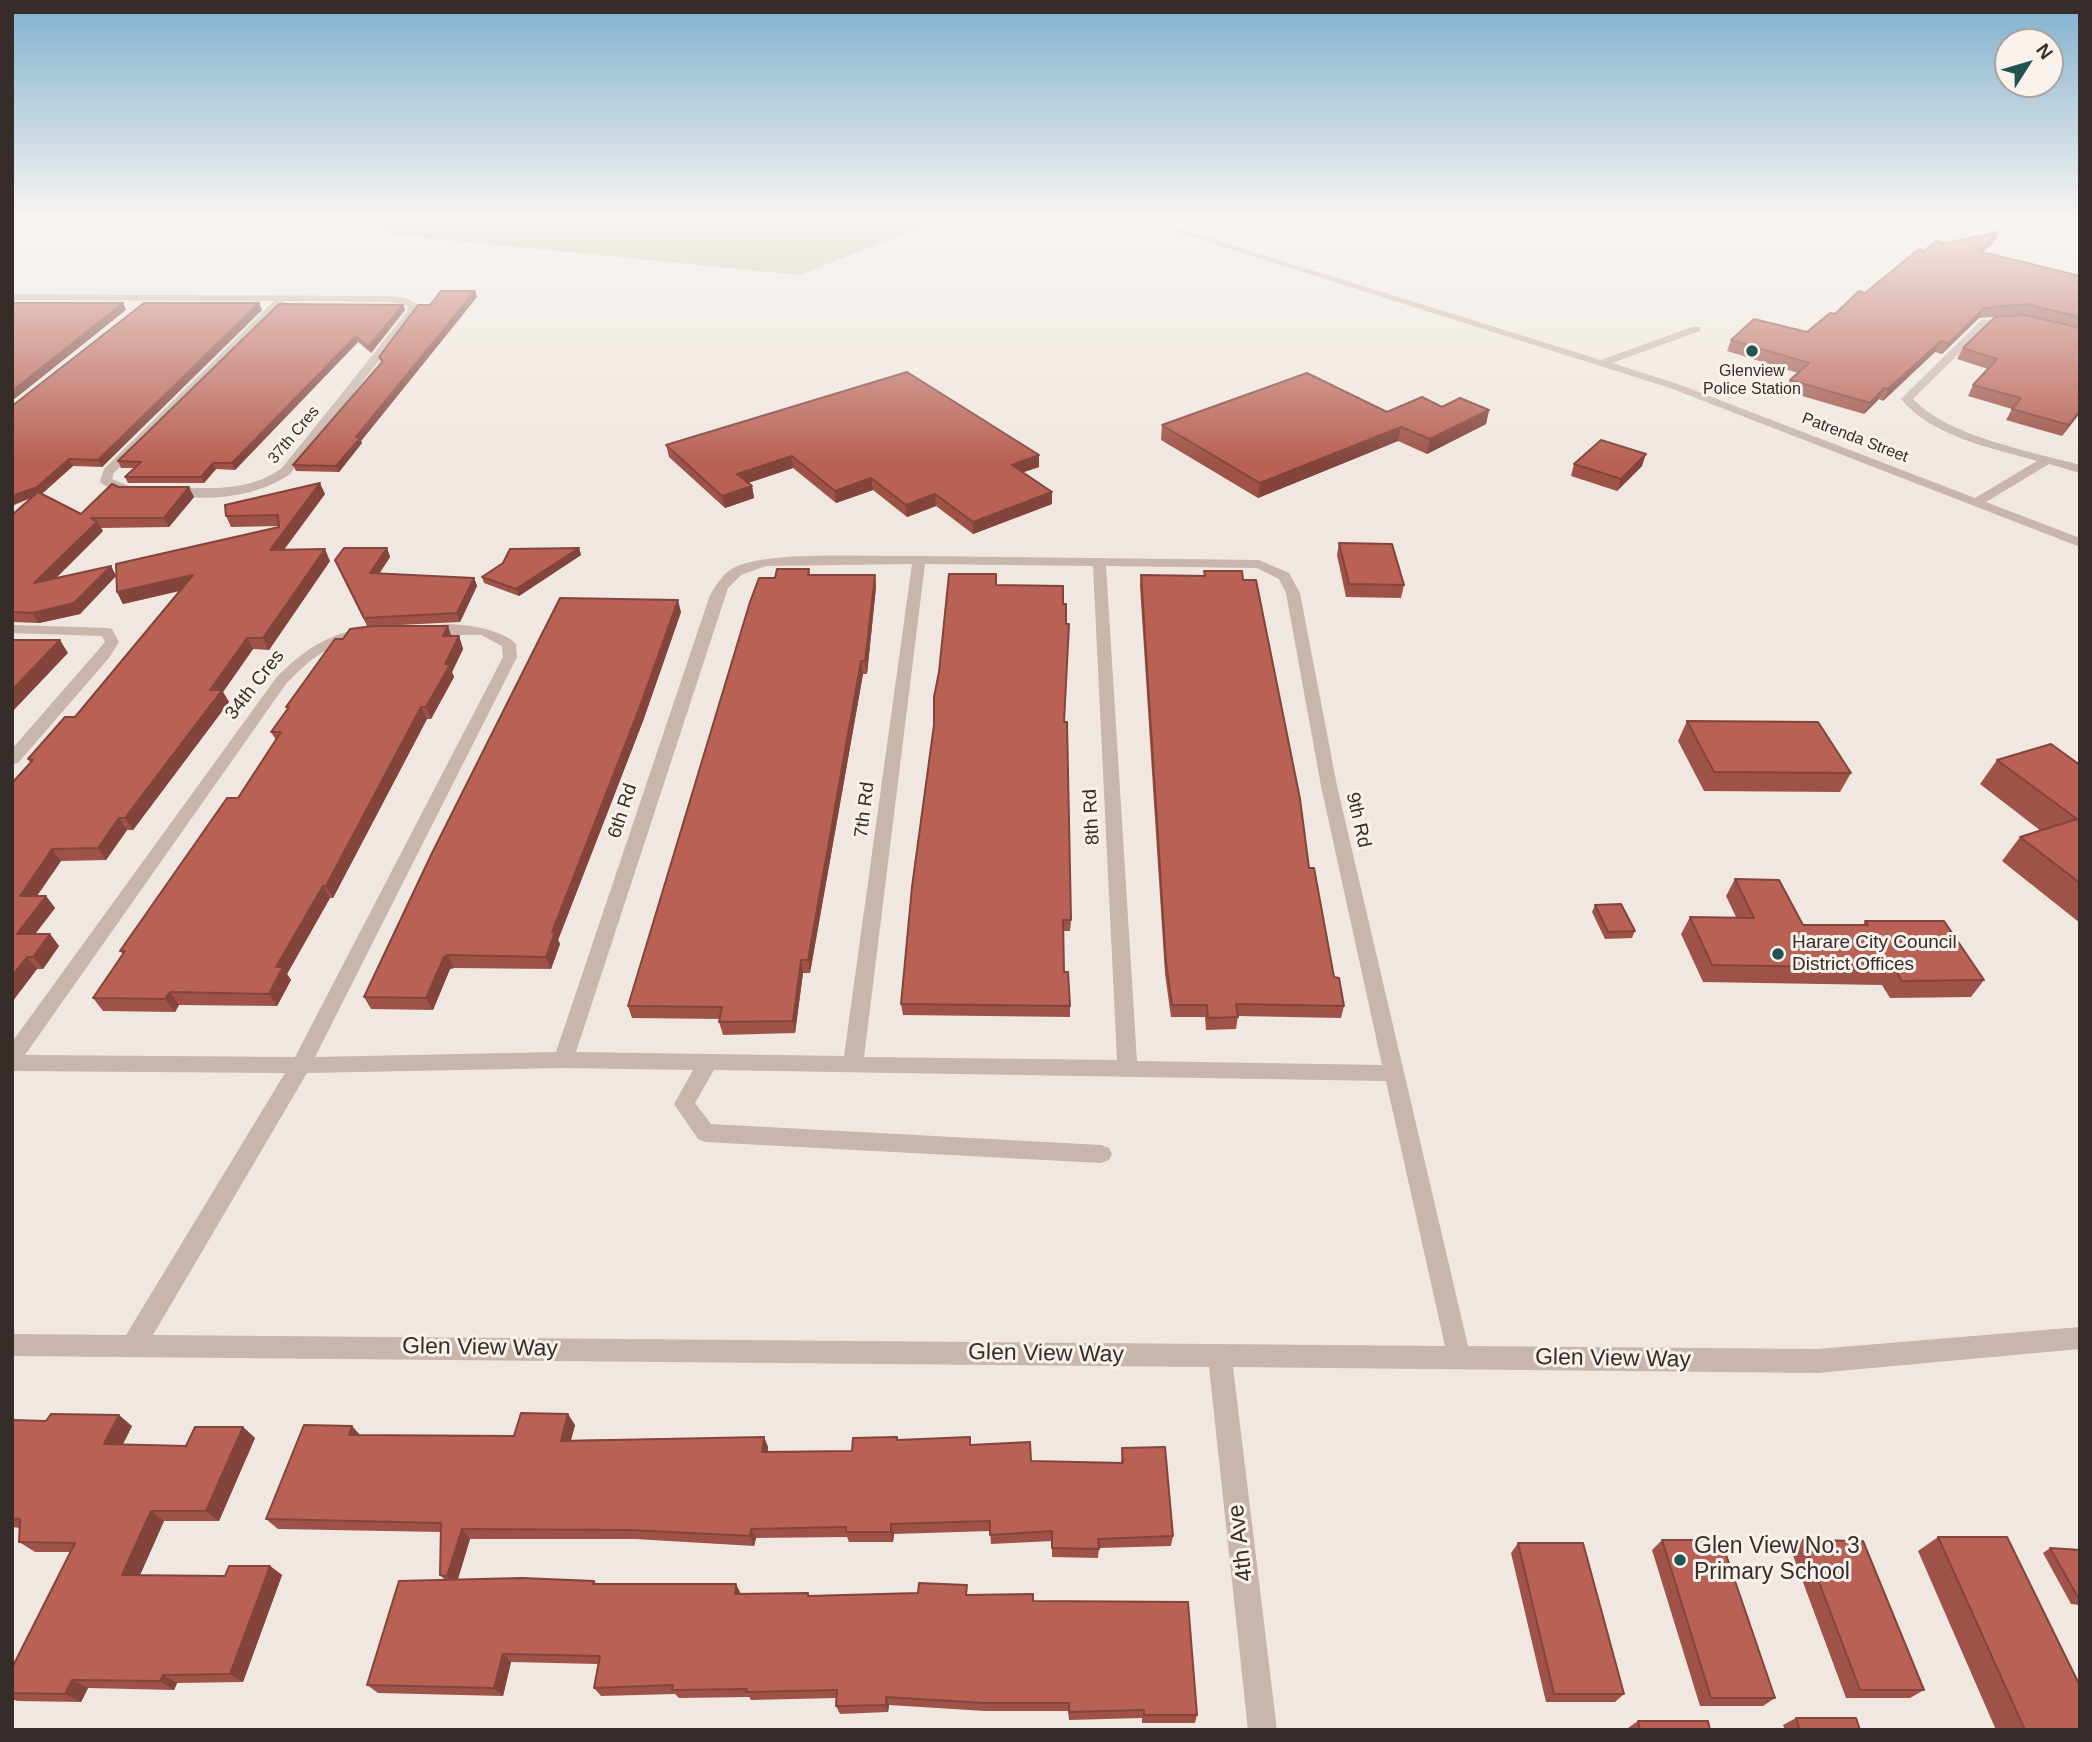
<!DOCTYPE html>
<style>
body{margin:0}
#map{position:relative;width:2092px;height:1742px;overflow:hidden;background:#f0e7e0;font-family:Arial,sans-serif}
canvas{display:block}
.frame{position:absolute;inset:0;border:14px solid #362d2a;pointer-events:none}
.north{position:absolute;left:1994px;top:28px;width:70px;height:70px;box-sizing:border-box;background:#f8f1ec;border:2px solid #aaa39e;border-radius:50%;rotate:53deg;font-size:19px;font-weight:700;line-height:28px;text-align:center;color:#362d2a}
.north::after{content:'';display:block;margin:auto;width:24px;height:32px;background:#245452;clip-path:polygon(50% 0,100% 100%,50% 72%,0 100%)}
</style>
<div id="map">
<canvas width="2092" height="1742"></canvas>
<div class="frame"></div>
<div class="north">N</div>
</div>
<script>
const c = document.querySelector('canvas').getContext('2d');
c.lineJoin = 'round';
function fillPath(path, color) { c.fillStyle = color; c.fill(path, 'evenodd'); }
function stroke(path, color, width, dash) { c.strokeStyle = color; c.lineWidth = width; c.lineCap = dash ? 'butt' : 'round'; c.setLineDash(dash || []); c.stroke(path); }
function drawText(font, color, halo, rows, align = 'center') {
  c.font = font + ' Arial,sans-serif'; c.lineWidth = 6; c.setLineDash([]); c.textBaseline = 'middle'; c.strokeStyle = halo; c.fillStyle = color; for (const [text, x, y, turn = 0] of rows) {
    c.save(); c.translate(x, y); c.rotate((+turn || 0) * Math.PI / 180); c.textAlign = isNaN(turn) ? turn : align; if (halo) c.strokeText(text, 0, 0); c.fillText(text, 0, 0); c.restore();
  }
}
fillPath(new Path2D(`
 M358,218h586l-144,57 -405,-40z`), '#b8bea1');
fillPath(new Path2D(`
 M1132,218h12l457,142 91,-33h8v4l-88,32 66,21 297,114 62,-37c-44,-13 -105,-24 -136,-62l80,-79 37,-2v4l-4,1 -26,2 -75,74c36,38 117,52 167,66v8l-31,-9 -63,38 94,36v9l-410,-159z
 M12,294l378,2 16,2 12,7 -2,9 -126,160c-34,24 -86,28 -126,20l-2,-3 6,-4c41,1 79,6 114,-19l125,-156 1,-6 -18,-4 -105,-1 -171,172 -2,6 27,11c-12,9 -25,0 -37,-6l-2,-3 4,-12 170,-168 -262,-1z
 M919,556l340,4 30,13 11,20 37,193 131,560 349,3 263,-22v22l-263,24 -584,-6 44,363h-29l-39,-363 -1197,-11v-22l114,1 159,-262 -273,-2v-29l264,-364c27,-28 54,-46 93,-50l7,4 -2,3c-45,11 -55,15 -88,49l-261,371 270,2 208,-400 -1,-11 -21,-11h-53l-7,-4c16,-14 80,-4 95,13l1,13 -202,400 241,-5 154,-457c7,-11 13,-22 25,-28 35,-17 141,-10 184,-11zM912,564l-68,492 -268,-4 152,-464 13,-13 25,-9zM925,564l168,2 24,494 -253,-3zM1106,566l151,2 22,11 7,14 35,193 61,279 -245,-4zM563,1068l130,2 -19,34 24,35 7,3 396,21 8,-3 3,-6 -3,-6 -8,-3 -390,-21 -16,-21 19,-33 672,11 59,265 -1292,-11 154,-262z
 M12,625l95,3 5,1 7,13 -10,16 -91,105 -6,1v-15l93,-107 -3,-6 -90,-3z`), '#c8b6ac');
fillPath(new Path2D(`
 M1999,232l-5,10 -11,10 97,24v137l-18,23 -56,-16 6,-11 -44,-13 5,-11 15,-16 -31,-10 6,-11 60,-33 -44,3 -37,36 -7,-2 -52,49 -4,-2 -15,15 -79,-23 5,-11 8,-7 -71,-22 4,-11 76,-8 28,-18 89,-63 22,-8z
 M475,291l2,6 -116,144 1,2 -23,29 -43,-1 -3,-6 88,-102 -2,-6 51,-52z
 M403,305l2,5 -34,43 -13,-11 -123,128 -19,-1 -12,14h-76l-3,-6 9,-9h-13l-3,-7z
 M262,310l-160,157 -29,-1 -31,28 39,20 38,-27 75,10 -25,30 -68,1 2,3 -47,47 55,-12 5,10 -36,38 -41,9 -27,-1v-107l19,-17 -19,8v-100z
 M1442,407l47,3 -3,14 -59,30 -29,-13 -140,57 -97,-58 1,-15 225,-13z
 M666,445l373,22 -16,5 29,32 -79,30 -37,-28 -29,11 -34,-27 -37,13 -43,-35 -45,15 4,3 2,12 -29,10 -56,-51z
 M1574,464l68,2 -25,25 -46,-15z
 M325,494l-41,56 46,11 -61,89 -16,-1 -30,43 6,10 -96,128h-6l-21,30 -45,1 -24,35h9l9,12 -20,26h15l9,12 -16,23h-6l-25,33 18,-240 -2,-3 47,-42 105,-126 -57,13 -6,-12 162,-65v-1l-48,1 -5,-11z
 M1339,543l65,42 -3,13 -55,-1 -9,-42z
 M387,548l3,9 -11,16 95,5 3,8 -17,36 -80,4 72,10h7l4,13 -11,23 2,5 -23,42h-4l-94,179h-3l-43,76 4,6 -14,26 -98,-1 -4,7 -72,-1 -10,-13 30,-44 -3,-3 118,-153 38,-58 -5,-8 16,-23 -1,-2 57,-68 24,-13 -32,-66z
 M579,548l2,7 -62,41 -35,-13 -2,-6z
 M809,569l1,6h65l1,12 -9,87h-4l-53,299h-7l-8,60 -72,2 -4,-13 1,-3 -88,-1 -4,-12 147,-428z
 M1204,571l105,297 25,109 10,29 -3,12 -103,-2 -2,13 -30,1 -1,-13h-34l-6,-43 -25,-388 1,-11 63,1z
 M997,585l68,137 6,198 -1,11h-7l1,41 6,34v11l-167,-2 -2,-11z
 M681,612l-38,109 -85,219 2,4 -9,25 -97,-1 -4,1 -17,41 -62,-1 -7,-12z
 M1687,721l164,52 -11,19 -136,-1 -26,-50z
 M1997,760l83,5v158l-78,-62 18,-24 21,-6 -61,-47z
 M1735,879l68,46h60l2,-4 119,59 -13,17 -81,1 -8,-13 -179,-3 -22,-48 9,-17h46l-10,-21z
 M1595,905l40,26 -3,7 -27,1 -13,-27z
 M12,1420l120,6 -9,18 63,2 57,-19 12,11 -36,83h-55l-24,54 85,1 45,-10 12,9 -39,107 -66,1 -3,7 -86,-2 -7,14 -64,-1 -5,-2v-31l58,-116h-35l-16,-10 1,-14 -8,-1z
 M575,1425l-4,15 193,-3 4,10v5l84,-1 46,-11 73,5 60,16 90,2 1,-15 51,88 -2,10 -72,2 -1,10 -46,-1v-16l-61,3 -1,-13 -96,3 -1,8h-44l-2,-5 -91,1 -2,8 -119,-7h-165l-12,40 136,2 3,3 144,10 68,2 159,-1 65,6 164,114 -2,8h-53v-5l-73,2 -1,-9h-83l-96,-6 -1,7 -48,2 -4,-8 1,-8 -86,2 -2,-3 -70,1 -4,-4 -74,2 -7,-8 4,-24 -87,-2 -8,34 -125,-3 -11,-8 78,-105 -5,-5 1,-43 -163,-3 -12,-10 94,-84 154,1z
 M1938,1537l142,193h-84l-78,-179z
 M1662,1540l113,158 -12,8h-63l-48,-156z
 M1803,1540l121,150 -14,8h-64l-55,-148z
 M1518,1543l106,151 -9,8h-69l-35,-149z
 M2050,1548l30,2v55l-9,-1 -28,-51z
 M1796,1718l64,12h-75l-2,-5z
 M1638,1721l72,9h-82v-2z`), '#9f5348');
fillPath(new Path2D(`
 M1999,232l-5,10 -20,19 4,-10z
 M475,291l2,6 -116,144 1,2 -23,29 -3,-6 20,-29z
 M123,303l3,7 -114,91v-10z
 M259,303l3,7 -160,157 -4,-7z
 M403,305l2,5 -34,43 -3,-6z
 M1984,308l-5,10 -37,36 6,-10z
 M356,336l2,6 -123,128 -3,-7z
 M1941,341l-6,11 -52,49 5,-12z
 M1884,388l-5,11 -15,15 6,-11z
 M1489,410l-3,14 -59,30 3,-15z
 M2080,410v3l-18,23 7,-11z
 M1401,427l-3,14 -140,57 2,-15z
 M1646,454l-4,12 -25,25 4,-12z
 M1039,455v12l-27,9v-11z
 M792,456l1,12 -54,18 -2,-12z
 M69,459l4,7 -32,28 -29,11v-9z
 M213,463l3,6 -12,14 -3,-6z
 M871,478l2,12 -37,13 -1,-12z
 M320,483l5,11 -50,67 -5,-11z
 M752,486l2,12 -29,10 -3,-12z
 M189,487l5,10 -25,30 -5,-9z
 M1052,492v12l-79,30v-12z
 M935,494l1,12 -29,11 -1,-12z
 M97,522l6,9 -62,62 -7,-10z
 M387,548l3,9 -16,25 -4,-9z
 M579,548l2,7 -62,41 -3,-7z
 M325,549l5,12 -61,89 -6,-12z
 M111,566l5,10 -36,38 -41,9 -7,-10z
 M193,575l6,11 -76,18 -6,-12z
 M875,575l1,12 -9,87 -2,-13z
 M474,578l3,8 -17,36 -3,-9z
 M678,600l3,12 -38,109 -85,219 2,4 -9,25 -5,-12 6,-25z
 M448,626l4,12 -9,-2z
 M459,636l4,13 -11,23 2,5 -23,42 -5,-12z
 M247,638l6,11 -30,43 6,10 -96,128 -8,-12z
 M60,640l8,13 -56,59v-22z
 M861,661l2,13 -53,299 -2,-13z
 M421,707l6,12 -94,179 -7,-12z
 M119,818l8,12 -21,30 -8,-12z
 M52,849l9,12 -32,46 -9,-11z
 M323,886l7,12 -43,76 4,6 -14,26 -8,-12 7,-27z
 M46,896l9,12 -29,38 -9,-12z
 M50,934l9,12 -16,23 -10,-12z
 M448,955l6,13 -4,1 -17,41 -7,-12 18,-41z
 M27,957l10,12 -25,33v-26z
 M801,960l2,13 -8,60 -2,-12z
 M170,992l9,13 -4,7 -10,-13z
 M568,1414l7,11 -7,26 -7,-10z
 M119,1415l13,11 -14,28 -14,-10z
 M352,1426l10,11 -13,-2z
 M243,1427l12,11 -36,83 -13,-10z
 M764,1437l4,10 -2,16 -4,-11z
 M151,1511l13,10 -28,63 -14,-9z
 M891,1524l3,10 -1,8 -2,-10z
 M462,1529l8,10 -14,46 -9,-9z
 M751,1529l5,9 -2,8 -4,-10z
 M270,1566l12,9 -39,107 -13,-8z
 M736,1584l5,10h-6z
 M503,1654l8,8 -8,34 -9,-8z
 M163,1675l14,8 -3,7 -14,-9z
 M72,1680l16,8 -7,14 -16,-8z
 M886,1697l3,8 -1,7 -2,-7z`), '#82443b');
const building = new Path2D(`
 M1999,232l-21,19 102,25v41l-54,-13 -42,4 -36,36 -7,-3 -53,48 -4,-1 -14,15 -80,-23 19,-17 -78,-23 23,-21 53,13 23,-19 5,1 24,-23 6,2 54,-44 5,2 12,-10 10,2z
 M441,291h34l-119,146 4,1 -24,28 -43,-1 90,-104 -4,-4 39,-52h12z
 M12,303h111l-111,88z
 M144,303h115l-161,157 -29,-1 -32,28 -25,9v-90z
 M279,304l124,1 -35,42 -12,-11 -124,127h-19l-12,14h-76l16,-15 -23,-1z
 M2025,315l55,13v82l-11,15 -57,-16 9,-11 -48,-13 24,-26 -34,-11 32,-31z
 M907,372l132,83 -27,10 40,27 -79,30 -38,-28 -29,11 -35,-27 -36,13 -43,-35 -55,18 15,12 -30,10 -56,-51z
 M1307,373l80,39 35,-15 20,10 18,-9 29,12 -59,29 -29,-12 -141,56 -98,-58z
 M1601,440l45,14 -25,25 -47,-15z
 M320,483l-50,67 55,-1 -62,89h-16l-37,52h12l-97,128h-6l-21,30 -46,1 -32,47h26l-29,38h33l-17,23h-6l-15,19v-193l21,-23 -5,-1 37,-42h10l118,-142 -76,17 -1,-28 163,-37 -1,-12 -52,1 -1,-11z
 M112,484l7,3h70l-25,31h-73l6,4 -63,61 77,-17 -37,37 -42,10 -20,-1v-97l26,-23 43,22z
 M1339,543l53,1 12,41 -55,-1z
 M344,548h43l-17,25 104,5 -17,35 -93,5 -29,-58z
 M579,548l-63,41 -34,-12 21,-14 7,-14z
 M777,569h32l-1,6h67l-10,86h-4l-53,299h-7l-8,61 -74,1 3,-15 -94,-1 122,-404 9,-24h16z
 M1204,571h38l1,9h13l44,219 9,69h5l20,109 5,1 5,28 -108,-2 2,13 -30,1 -1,-13h-35l-6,-43 -25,-387 64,1z
 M949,574h47v11l67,1v18h3v20h3l-5,98h3l4,198h-8l1,52h4l2,34 -169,-2 11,-117 22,-162v-28l5,-25z
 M560,598l118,2 -39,109 -87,223h3l-9,25 -98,-2 -4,2 -18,41 -62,-1 68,-144z
 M373,626h75l-5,10h16l-14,28 5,1 -24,42h-5l-95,179h-3l-47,81h7l-14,27 -99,-2 -5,7 -72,-1 32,-47h-5l107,-153h11l43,-66h-10l18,-25h-3l49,-68h8l7,-10z
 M12,640h48l-48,50z
 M1687,721l131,1 33,51 -137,-1z
 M2051,744l29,21v118l-60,-46 57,-18 -80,-59z
 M1735,879l44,1 24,45h65l-3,-4h79l40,59 -82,1 -8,-13 -182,-3 -22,-48 64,1z
 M1621,904l14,27 -27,1 -13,-27z
 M521,1413l47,1 -7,27 203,-4 -2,15 90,-1 1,-13 44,-1v3l73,-3v8l60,-3 1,19 92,2 -1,-15 43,-1 8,89 -75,3 1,10 -47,-1v-17l-62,4v-14l-99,3v8h-45v-5l-95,2 -1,7 -121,-6 -167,-1 -15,47 -7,-1 1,-52 -175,-4 38,-94 48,1 -3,9 165,1z
 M51,1414l68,1 -15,29 82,2 9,-19h48l-37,84h-55l-29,64 103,1 4,-10h41l-40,108 -67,1 -3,6 -88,-1 -7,14 -53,-1v-25l63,-125 -56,-1 1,-23 -8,-1v-98l34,1z
 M1938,1537h69l73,149v44h-55z
 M1662,1540h59l54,158h-64z
 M1803,1540l60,1 61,149h-64z
 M1518,1543h65l41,151h-70z
 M2050,1548l30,2v49h-1z
 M522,1578l72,3 -1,3h143l-1,10 73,-1v3l110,-3 1,-10 48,2 -1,10 67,-1v7l155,1 9,113h-53v-5l-75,2v-9h-85l-98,-6v8l-50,1 1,-16 -91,2 1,-3 -75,1 1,-5 -79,3 6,-32 -97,-2 -9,34 -127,-3 32,-104z
 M1796,1718h60l4,12h-60z
 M1638,1721h70l2,9h-70z`);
fillPath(building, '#b96154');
stroke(building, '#82443b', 2);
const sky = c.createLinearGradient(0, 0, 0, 462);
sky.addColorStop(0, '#7fb0ce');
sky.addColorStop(0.47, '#f8f4f1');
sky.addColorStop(1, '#f8f4f100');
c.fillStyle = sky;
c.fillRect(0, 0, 2092, 462);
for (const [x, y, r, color] of [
 [1752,351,7,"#245452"],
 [1778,954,7,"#245452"],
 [1680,1560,7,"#245452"]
]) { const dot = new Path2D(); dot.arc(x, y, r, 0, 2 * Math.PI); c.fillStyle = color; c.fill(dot); stroke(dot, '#f8f1ec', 2.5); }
drawText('16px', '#362d2a', '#f8f1ec', [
 ["Glenview",1752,372],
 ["Police Station",1752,390]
]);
drawText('16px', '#362d2a', '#f8f1ec', [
 ["37th Cres",294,435,-50],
 ["Patrenda Street",1855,438,21]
]);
drawText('19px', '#362d2a', '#f8f1ec', [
 ["34th Cres",255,685,-52],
 ["7th Rd",865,810,-83],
 ["6th Rd",623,811,-72],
 ["8th Rd",1092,817,-93],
 ["9th Rd",1358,820,77]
]);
drawText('19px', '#362d2a', '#f8f1ec', [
 ["Harare City Council",1792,943],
 ["District Offices",1792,965]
], 'left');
drawText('23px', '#362d2a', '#f8f1ec', [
 ["Glen View Way",480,1348,1],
 ["Glen View Way",1046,1354,1],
 ["Glen View Way",1613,1359,1],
 ["4th Ave",1241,1543,-97]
]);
drawText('23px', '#362d2a', '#f8f1ec', [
 ["Glen View No. 3",1694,1547],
 ["Primary School",1694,1573]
], 'left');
</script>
